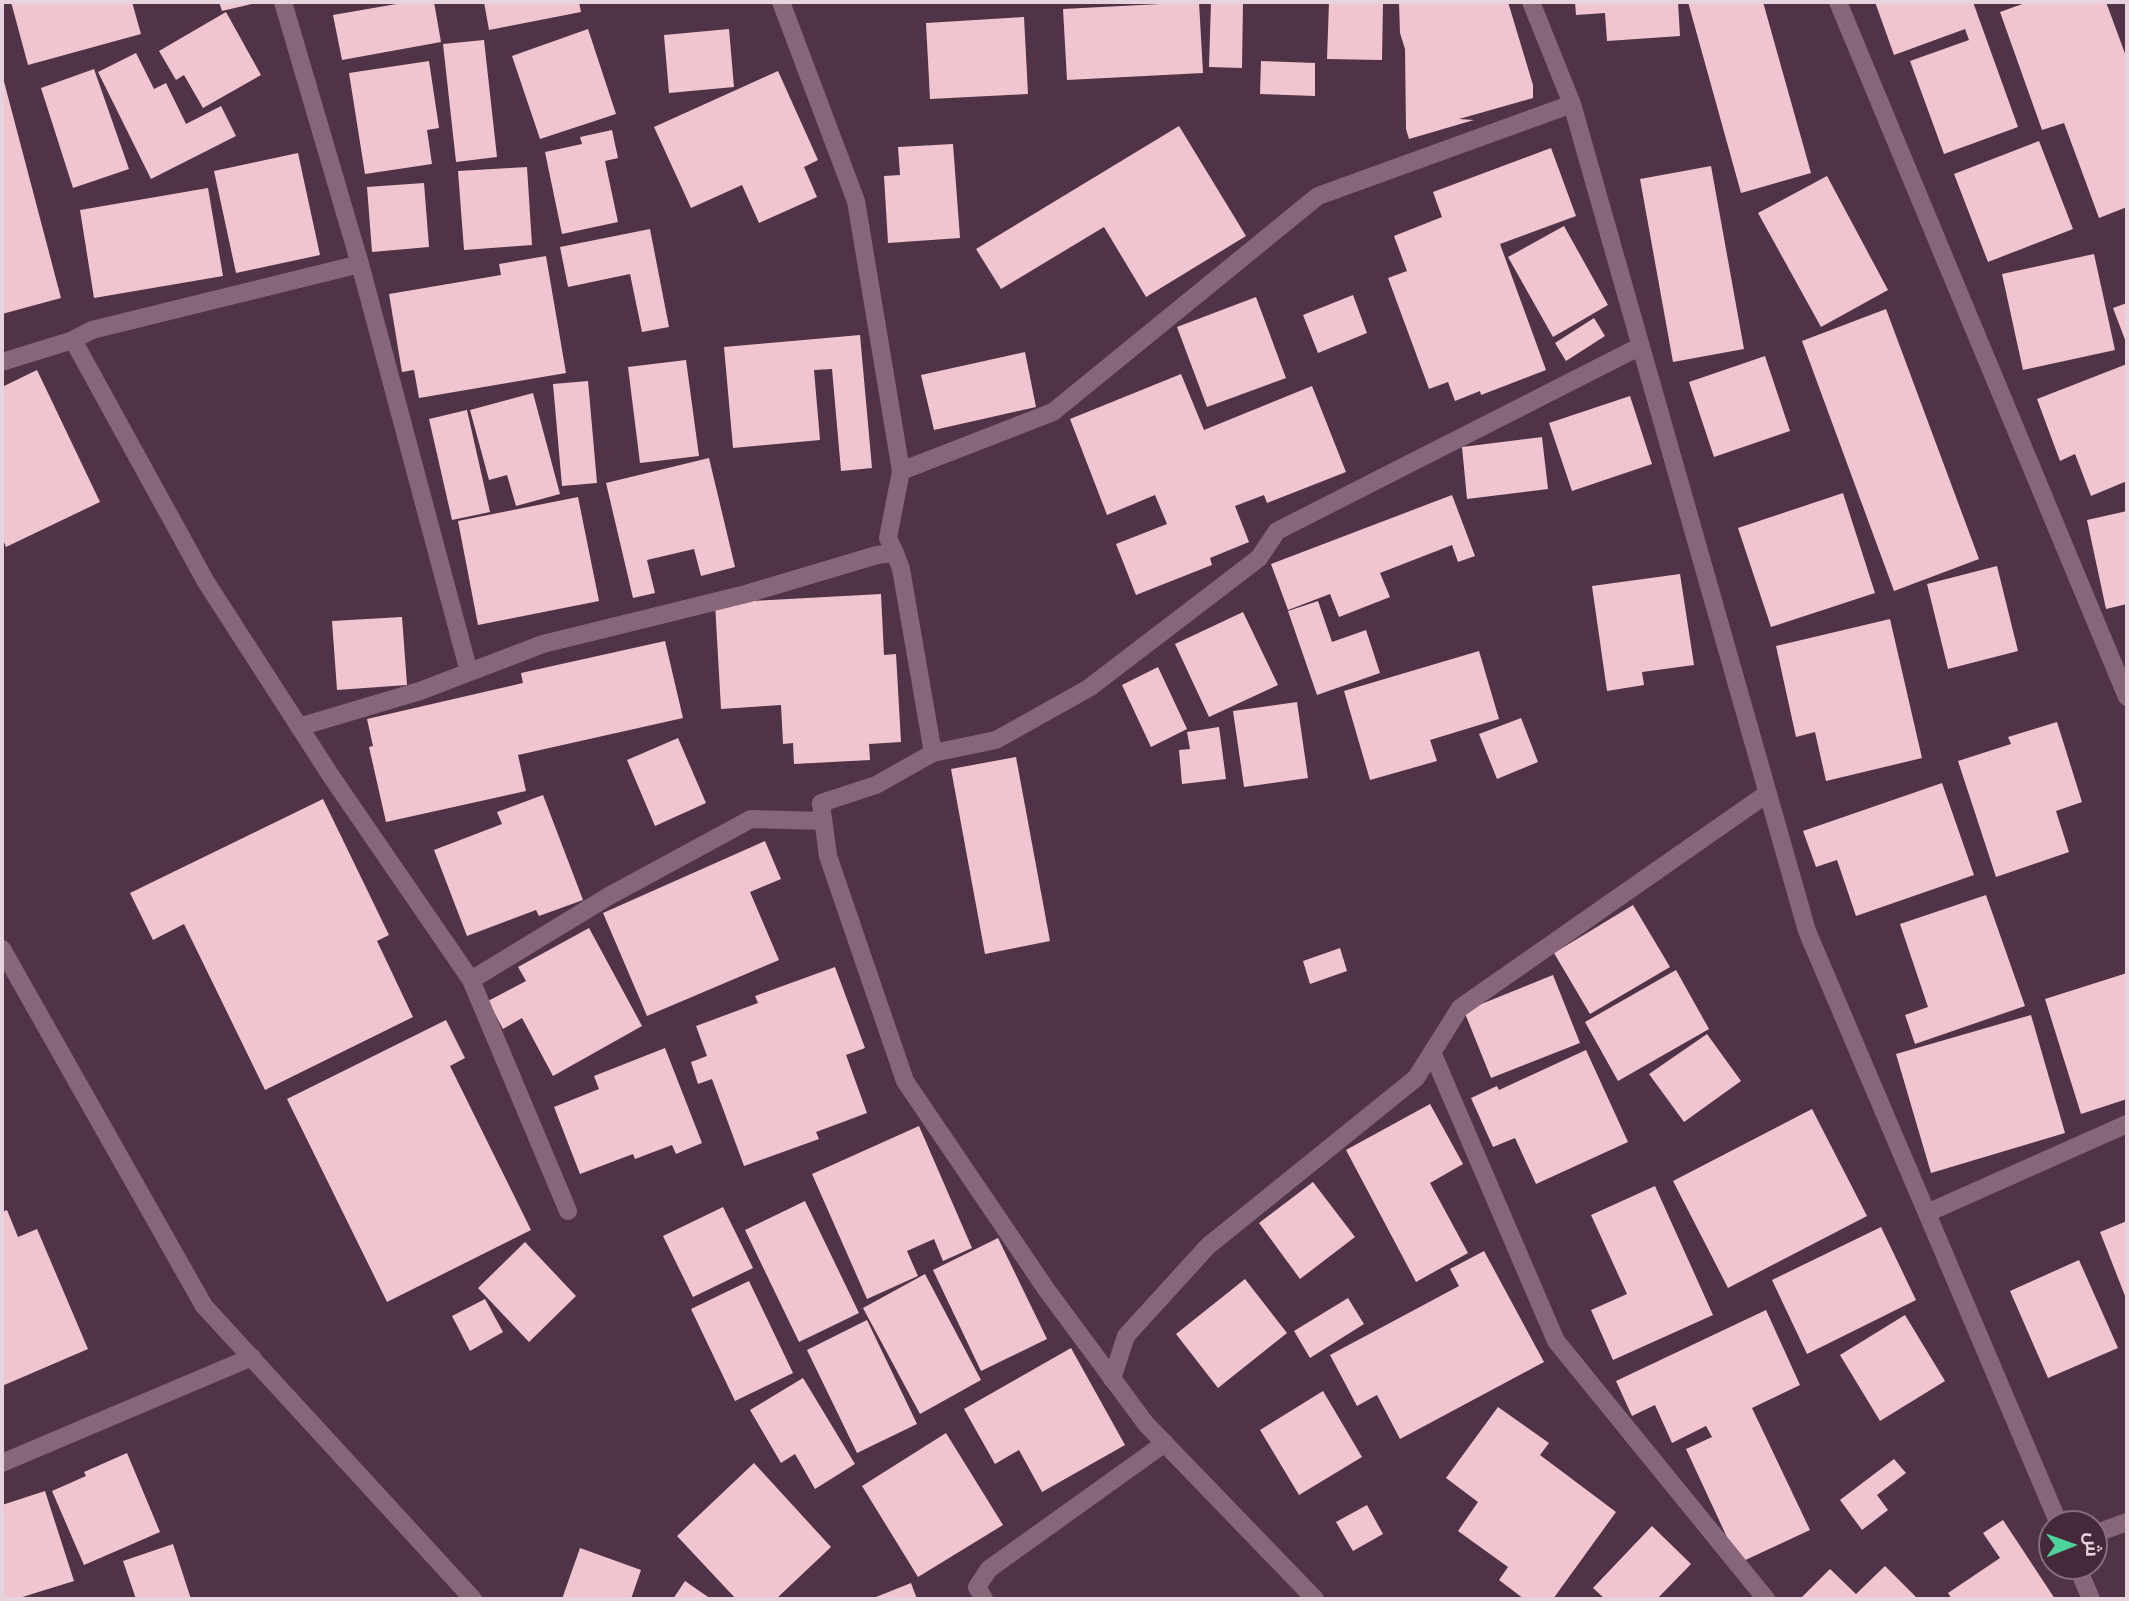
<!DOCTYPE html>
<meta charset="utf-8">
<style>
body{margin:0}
#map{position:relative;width:2129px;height:1601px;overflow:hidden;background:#503346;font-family:"Space Grotesk",Cairo,sans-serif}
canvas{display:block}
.frame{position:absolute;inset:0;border:4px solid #e6d3de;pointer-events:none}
.north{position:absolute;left:2038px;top:1510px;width:70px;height:70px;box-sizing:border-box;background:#45293b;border:2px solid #856d7c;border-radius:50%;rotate:89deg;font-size:19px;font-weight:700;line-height:28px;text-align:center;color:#e6d3de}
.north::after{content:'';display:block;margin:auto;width:24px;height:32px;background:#4dd39a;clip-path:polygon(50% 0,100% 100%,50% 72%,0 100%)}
</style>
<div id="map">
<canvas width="2129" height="1601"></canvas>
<div class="frame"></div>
<div class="north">ش</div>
</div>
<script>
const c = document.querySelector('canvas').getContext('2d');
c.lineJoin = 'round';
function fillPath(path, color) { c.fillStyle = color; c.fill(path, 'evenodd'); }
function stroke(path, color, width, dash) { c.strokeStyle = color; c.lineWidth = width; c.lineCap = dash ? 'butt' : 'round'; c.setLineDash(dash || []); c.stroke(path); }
fillPath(new Path2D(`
 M11,2h121l9,32 -113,31z
 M219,2h37v1l-34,8z
 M408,2h26l7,40 -99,18 -9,-45z
 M484,2h95l2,10 -92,18z
 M1159,2h40l4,71 -136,7 -4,-71 97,-5z
 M1211,2h32l-1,66 -33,-1z
 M1329,2h54l-1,58 -55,-1z
 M1399,2h109l25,83v13l-74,21 15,1 -65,19 -3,-10 -1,-80 -5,-16z
 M1575,2h103l2,34 -73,5 -2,-28 -29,2z
 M1688,2h75l48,171 -70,20z
 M1875,2h98l45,125 -74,27 -34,-93 59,-21 -4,-11 -71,26z
 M2028,2h78l21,57v148l-28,11 -35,-95 -22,7 -42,-118z
 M226,12l35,63 -58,33 -19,-33 -8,5 -17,-29z
 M1024,17l4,77 -98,5 -4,-76z
 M588,29l28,85 -76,25 -28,-83z
 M729,29l5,58 -65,6 -5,-58z
 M484,40l13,117 -41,5 -13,-118z
 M136,53l18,36 12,-6 20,41 35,-18 15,30 -85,43 -53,-107z
 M429,61l10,67 -12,2 5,34 -67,10 -16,-101z
 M1261,61l54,2v33l-55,-2z
 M94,69l35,100 -56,19 -32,-100z
 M778,71l40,89 -14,7 13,30 -58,26 -17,-38 -51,23 -37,-81z
 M2,74l59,224 -59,16z
 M1179,126l67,110 -100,61 -42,-70 -103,62 -25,-40z
 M612,130l6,28 -13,3 13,61 -56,12 -17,-82 37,-8 -2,-7z
 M2039,141l34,88 -85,33 -34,-88z
 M953,144l7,94 -72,5 -4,-67 16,-1 -2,-28z
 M1551,148l25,68 -76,28 46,126 -65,25 -1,-4 -25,10 -7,-19 -19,7 -41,-111 19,-7 -13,-35 48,-19 -9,-25z
 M298,153l22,102 -84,18 -22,-102z
 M1711,166l33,183 -71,13 -33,-183z
 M527,167l5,78 -68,5 -6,-79z
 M1827,176l61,114 -67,37 -63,-114z
 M424,183l5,64 -57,5 -5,-65z
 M208,188l15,88 -129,22 -14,-88z
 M1564,226l44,79 -55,32 -45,-80z
 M650,229l19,98 -27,5 -12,-58 -62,13 -8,-40z
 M2094,254l21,96 -92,20 -21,-96z
 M546,256l20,117 -147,25 -5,-28 -12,2 -13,-78 112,-19 -2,-11z
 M1353,295l14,38 -49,20 -15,-38z
 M1256,297l30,81 -79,29 -30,-80z
 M2127,303v42l-14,-37z
 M1886,309l93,250 -85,32 -92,-250z
 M1594,318l11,18 -39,25 -11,-18z
 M860,335l12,133 -31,3 -9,-102 -18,1 6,70 -87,8 -9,-101z
 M1025,352l11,55 -102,23 -13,-55z
 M1765,356l25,75 -76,26 -25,-75z
 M686,360l13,96 -59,7 -12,-96z
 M2127,364v117l-36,15 -16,-42 -15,7 -23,-62z
 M37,370l63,132 -94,45 -4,-10v-150z
 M1181,374l23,56 108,-44 34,86 -79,31 -3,-8 -29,11 14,36 -39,16 2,7 -76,30 -20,-51 51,-20 -12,-29 -48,20 -37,-96z
 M588,381l9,102 -35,3 -9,-102z
 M533,393l27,101 -44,12 -9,-31 -18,5 -19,-70z
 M1630,396l22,68 -80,27 -23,-68z
 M467,410l23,102 -38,8 -23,-101z
 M1542,437l6,52 -81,10 -5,-52z
 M709,458l26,109 -34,9 -7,-27 -47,11 8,33 -22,5 -27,-115z
 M1843,493l32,100 -104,34 -33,-99z
 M1452,495l23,61 -17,6 -6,-17 -72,28 10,24 -51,20 -9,-23 -42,16 -17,-46z
 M578,497l21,104 -121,24 -20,-104z
 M2127,511v93l-21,5 -19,-89z
 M1997,566l21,85 -70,18 -21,-85z
 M1680,574l14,91 -52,7 2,13 -37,6 -15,-105z
 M881,594l3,61 12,-1 5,88 -32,2 1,16 -76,4 -1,-21 -10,1 -2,-39 -60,4 -6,-106z
 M1318,601l14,41 34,-12 14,43 -63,22 -29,-84z
 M1243,612l35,73 -69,32 -34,-73z
 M402,617l5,68 -70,5 -5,-69z
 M1890,619l32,139 -96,23 -11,-49 -19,5 -20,-91z
 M665,641l18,77 -165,37 8,36 -140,31 -17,-75 4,-1 -6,-27 156,-36 -2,-10z
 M1479,651l20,68 -69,21 7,21 -67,19 -26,-89z
 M1158,667l29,62 -36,18 -29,-62z
 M1297,702l11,76 -64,9 -11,-76z
 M1521,718l17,44 -41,17 -18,-45z
 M2057,722l25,80 -26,9 13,41 -73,25 -38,-116 53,-17 -3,-7z
 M1219,727l7,52 -44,5 -3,-34 11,-1 -3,-17z
 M678,738l28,65 -51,23 -28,-66z
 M1016,757l34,184 -65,13 -34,-185z
 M1942,783l32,92 -118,41 -19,-56 -21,7 -13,-36z
 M543,795l40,105 -44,16 -3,-6 -69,26 -33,-86 68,-26 -5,-12z
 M323,799l66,136 -12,6 36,76 -148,73 -81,-166 -31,16 -23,-47z
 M765,841l16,38 -31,13 29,68 -132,56 -44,-103z
 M1986,895l39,111 -110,38 -10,-29 23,-8 -28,-83z
 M1633,905l37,62 -80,47 -36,-61z
 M589,928l53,98 -89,50 -31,-58 -19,11 -15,-28 38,-20 -8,-14z
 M1340,948l7,23 -37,13 -7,-23z
 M835,967l30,81 -19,7 21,58 -51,19 3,7 -75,27 -32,-87 -14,5 -7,-22 16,-6 -11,-30 62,-23 -3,-7z
 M1676,970l33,59 -91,52 -33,-59z
 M2127,973v126l-46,15 -36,-115z
 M1553,975l27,68 -89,35 -27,-67z
 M2031,1015l34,118 -134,40 -35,-119z
 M446,1020l19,38 -15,8 81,164 -144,72 -100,-203z
 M1707,1034l34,47 -57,41 -35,-48z
 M665,1048l37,95 -26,11 -4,-9 -37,14 -2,-5 -53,20 -26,-67 45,-18 -5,-13z
 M1586,1050l42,92 -92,42 -21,-46 -22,9 -22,-49 26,-12 2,4z
 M1430,1104l33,60 -33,19 38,70 -52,29 -70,-132z
 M1812,1109l55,107 -139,72 -55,-107z
 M919,1126l53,122 -29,13 -9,-22 -27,12 11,25 -51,23 -55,-125z
 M1313,1182l42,55 -55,42 -41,-56z
 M1655,1186l58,129 -100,45 -22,-50 36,-16 -36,-79z
 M805,1201l54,112 -60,29 -54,-112z
 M723,1207l30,61 -60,29 -30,-61z
 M7,1210l11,27 19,-8 51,120 -86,37v-174z
 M2127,1221v80l-27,-69z
 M1881,1227l35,73 -109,54 -35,-74z
 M998,1238l49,101 -66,32 -48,-101z
 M525,1242l51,54 -47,46 -51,-54z
 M1484,1251l60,111 -144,77 -23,-44 -20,11 -27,-51 129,-69 -9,-17z
 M2079,1260l39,88 -70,30 -38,-87z
 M925,1274l56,106 -61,34 -57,-106z
 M1245,1279l42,54 -69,55 -42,-54z
 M749,1281l44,92 -58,28 -44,-92z
 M1348,1298l16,26 -54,34 -16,-27z
 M485,1299l18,33 -33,19 -18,-35z
 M1766,1310l34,75 -48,23 58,122 -71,33 -53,-114 26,-12 -6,-11 -34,17 -17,-38 -23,11 -16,-35z
 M1905,1315l40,66 -65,40 -40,-66z
 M867,1320l50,104 -60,29 -50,-103z
 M1071,1348l54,97 -83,47 -23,-42 -24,14 -31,-55z
 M803,1378l52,86 -40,25 -20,-35 -14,9 -31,-53z
 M1323,1391l39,66 -63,38 -39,-65z
 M1498,1407l51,36 -9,12 76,57 -63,87h-29l-25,-19 9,-13 -50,-36 20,-29 -32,-24z
 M946,1433l57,92 -85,52 -56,-91z
 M127,1453l33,79 -76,33 -32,-74 34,-15 -2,-4z
 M1894,1459l12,14 -29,22 11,15 -26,20 -22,-30z
 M754,1463l77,84 -55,52h-40l-59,-63z
 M45,1491l29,90 -58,18h-14v-94z
 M1367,1505l16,29 -30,17 -17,-29z
 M2003,1520l52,79h-103l-4,-6 52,-35 -17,-25z
 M1652,1526l39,38 -34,35h-52l-12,-11z
 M173,1544l18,55h-55l-13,-38z
 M580,1548l61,22 -10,29h-69z
 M1885,1566l33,33h-118l30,-30 26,25z
 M685,1581l26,18h-38z
 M911,1583l6,16h-46z`), '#f0c5d0');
stroke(new Path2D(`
 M283,2l77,262 109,408
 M781,2l75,199 45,270 -13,67 7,15
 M1531,2l41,102 235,827 252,593
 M1838,2l289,695
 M73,340l19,-10 268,-66
 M2,362l71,-22 133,242 125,194 140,204 138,-84 142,-77 72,2
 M901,471l152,-59 265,-216 254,-92
 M299,727l121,-36 123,-47 203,-50 131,-39 18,-2 6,16 32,184
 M2,949l202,357 269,293
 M471,980l97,231
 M1432,1052l124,289 210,258
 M1927,1213l200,-89
 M1112,1379l14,-43 82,-90 208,-168 44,-70 308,-215
 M2,1463l250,-106
 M2094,1534l33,-12
 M2077,1566l14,33
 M984,1599l-7,-12 12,-18 176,-126
 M1315,1599l-169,-175 -100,-135 -141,-208 -77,-225 -7,-53 55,-18 57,-32 63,-13 93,-52 170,-130 18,-27 364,-185`), '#87667a', 18);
</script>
